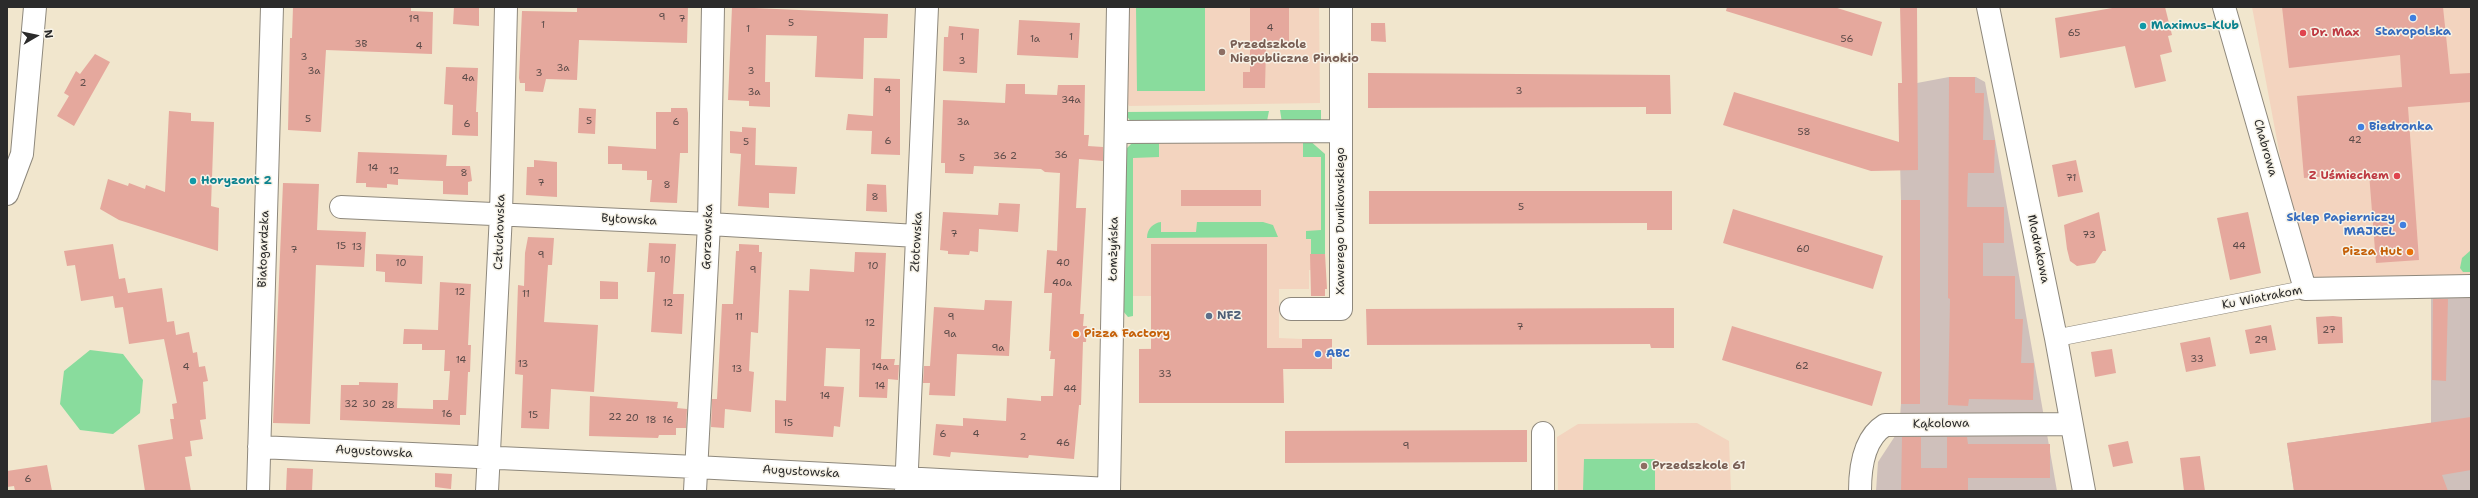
<!DOCTYPE html>
<meta charset="utf-8">
<style>
body{margin:0}
#map{position:relative;width:2478px;height:498px;overflow:hidden;background:#f1e6cd;font-family:"Shantell Sans",sans-serif}
canvas{display:block}
.frame{position:absolute;inset:0;border:8px solid #2b2b2b;pointer-events:none}
.north{position:absolute;left:16px;top:16px;width:40px;height:40px;-webkit-text-stroke:3px #f7f3e8;paint-order:stroke;rotate:81deg;font-size:11px;font-weight:700;line-height:16px;text-align:center;color:#2b2b2b}
.north::after{content:'';display:block;margin:auto;width:14px;height:18px;background:#2b2b2b;clip-path:polygon(50% 0,100% 100%,50% 72%,0 100%)}
</style>
<div id="map">
<canvas width="2478" height="498"></canvas>
<div class="frame"></div>
<div class="north">N</div>
</div>
<script>
const c = document.querySelector('canvas').getContext('2d');
c.lineJoin = 'round';
function fillPath(path, color) { c.fillStyle = color; c.fill(path, 'evenodd'); }
function stroke(path, color, width, dash) { c.strokeStyle = color; c.lineWidth = width; c.lineCap = dash ? 'butt' : 'round'; c.setLineDash(dash || []); c.stroke(path); }
function drawText(font, color, halo, rows, align = 'center') {
  c.font = font + ' "Shantell Sans",sans-serif'; c.lineWidth = 3; c.setLineDash([]); c.textBaseline = 'middle'; c.strokeStyle = halo; c.fillStyle = color; for (const [text, x, y, turn = 0] of rows) {
    c.save(); c.translate(x, y); c.rotate((+turn || 0) * Math.PI / 180); c.textAlign = isNaN(turn) ? turn : align; if (halo) c.strokeText(text, 0, 0); c.fillText(text, 0, 0); c.restore();
  }
}
fillPath(new Path2D(`
 M1125,7h194l1,96 -191,3 -4,-8z
 M2252,7h219v279l-166,3z
 M1309,140l16,14v116h-16v19h-30v49l23,1v10h-19l1,54h-145v-54l30,-1 -18,-12v-40h-21l-1,-138 21,-17z
 M1697,423l32,18 2,50h-173l-1,-54 21,-13z`), '#f3d4bf');
fillPath(new Path2D(`
 M1949,77h27l9,5 72,409h-181l2,-29 21,-32 2,-26v-204l-3,-117h19z
 M2431,296l40,1v194h-177l-7,-48 144,-20z`), '#cfc0bb');
fillPath(new Path2D(`
 M1136,7h69v84h-68z
 M1280,110h41v12l-39,1z
 M1269,111l-2,10 -136,1 -7,-10z
 M1309,140l16,14v100h-14v-15h-5v-8l15,-1v-73h-18v-15l-144,1v14l-26,1v158l-5,1 -5,-6 2,-161 7,-7z
 M1161,222v10h35l1,-10h66l10,3 5,12 -131,1c0,-9 6,-15 14,-16z
 M2471,250v22h-8l-3,-4 2,-10z
 M90,350l33,4 20,26 -3,33 -27,21 -33,-4 -20,-26 4,-33z
 M1584,459h71v32h-72z`), '#89dc9d');
fillPath(new Path2D(`
 M293,7h118v4l22,1 -1,42 -106,-4 -5,82 -33,-2 2,-92h2z
 M454,7h25v19l-26,-2z
 M577,7h111l-1,36 -108,-3 -2,40 -31,-1 -3,13 -18,-1v-8h-5l-1,-5 3,-67 55,1z
 M732,7l156,7 -1,24h-23l-1,41 -48,-2 2,-41 -51,-1 -1,47h5v25l-21,-1v-5l-21,-1z
 M1250,7h39v41h-23l-1,40h-22v-16h7z
 M1727,7h107l48,15 -10,34 -146,-45z
 M1900,7h17l1,163 -47,1 -148,-46 11,-33 165,50 -1,-59h4z
 M2118,7h47l7,28 -4,1 4,16 -12,3 6,26 -31,7 -10,-42 -65,12 -5,-40z
 M2282,7h161l7,67 21,-1v29l-63,5 11,153 -43,3 -7,-90 -65,5 -7,-82 105,-9 -2,-32 -111,13z
 M1019,20l61,3 -2,35 -61,-3z
 M1371,23h14l1,19 -15,-1z
 M949,26l30,3 -2,44 -34,-2 1,-34h4z
 M95,54l15,8 -36,64 -17,-10 12,-20 -5,-3 12,-22 4,3z
 M446,67l32,1 -2,44h2v24l-26,-1 1,-30 -9,-1z
 M1368,73l302,2 1,39h-25v-7l-278,1z
 M1949,77h26v16h9l-1,47h12l-1,33h-26l-1,34h37v36h-21v33h32v43h8l-2,44h13l-1,37 -64,-1 -1,7 -20,-1 2,-106 -2,-1z
 M874,78l26,1v76l-29,-1 1,-23 -26,-1 2,-16 25,2z
 M1006,84h19v10l32,1 1,-10h27l-1,50h5l-1,11 15,1v14l-24,-2 -3,49h10l-6,106h4l-1,12h4l-1,16h-3l-2,63h-2l-5,54 -45,-4 -1,3 -77,-6 -1,5 -17,-2 3,-31 27,2v-8l43,3 1,-23 34,3v-5h12l2,-37h-5l1,-8h-2l3,-58h-8l3,-43 10,1 3,-78 -15,-1 -4,-3 -67,-3 -1,8 -28,-1v-10h-4l2,-63 62,3z
 M579,108l17,1 -1,25 -17,-1z
 M671,108h16l1,5v40h-8l-3,50 -27,-1 2,-22h-5v-9l-25,-1v-6h-14v-18l48,3v-37h15z
 M169,111l22,2v8l23,1 -3,84 8,2 -1,43 -99,-31 -19,-11 8,-30 20,7 1,-3 16,6 1,-4 19,7z
 M742,127l14,1 -1,37 42,2 -2,27 -26,-1v15l-31,-2 3,-52 -11,-1v-22l12,1z
 M358,152l89,3 -1,11h24l2,15 -4,1v13l-25,-1v-13l-45,-2v6l-11,-1v4l-21,-1v-4h-10z
 M534,160l23,2v35l-31,-2 1,-28h7z
 M2076,160l7,32 -25,5 -6,-32z
 M283,183l36,1 -2,46 49,2 -2,35 -48,-2 -6,159 -37,-1z
 M867,184l19,1 1,27 -21,-1z
 M1181,190h80v16h-80z
 M1369,191h303v39h-25v-7l-278,1z
 M1901,200h19v204h-19z
 M999,203l21,1 -2,28 -39,-3 -1,23 -8,-1 -1,4 -21,-1v-3l-8,-1 3,-38 55,3z
 M1733,209l150,47 -10,33 -150,-46z
 M2099,212l7,39h-3l-8,12 -18,3 -7,-5 -3,-12 -3,-24z
 M2248,212l13,61 -31,7 -13,-62z
 M528,237l26,1 -2,27h-4l-4,57 54,3 -4,67 -43,-3 -2,40 -28,-1 2,-53 -8,-1 3,-89 6,1 1,-33z
 M649,243l27,1 -3,50h11l-2,40 -31,-2 4,-60h-8z
 M113,244l6,35 6,-1 3,15 34,-5 5,34 7,-1 2,14 13,-3 4,21 4,-1 2,15 6,-1 3,15 -5,1 3,37 -6,1 3,19 -13,2 2,15 -7,1 6,34h-46l-7,-46 35,-6 -3,-20h4l-2,-15 5,-1 -13,-64 -35,5 -6,-37 -8,1 -2,-12 -32,5 -6,-36 -8,1 -3,-15z
 M739,244l20,1v7h3l-4,81 -7,-1 -2,39 5,1 -3,40 -26,-3 -1,19 -13,-1 1,-28h5l5,-95h11l3,-53h3z
 M1151,244h116v104h35v-9h30v30h-49l1,34h-145v-54h12z
 M855,252l31,1 -5,106h14l-1,6h5l-1,15 -10,-1 -1,19 -28,-1 1,-48 -34,-1 -2,38 20,1 -4,40 -6,-1 -1,11 -58,-4v-33l11,1 3,-111 20,1 1,-22 44,3z
 M376,254l47,2 -1,28 -37,-2v-10l-9,-1z
 M1310,254h15l2,35h-2v7h-14z
 M600,281l18,1v17h-18z
 M440,282l31,2 -3,61h3l-1,27h-2l-2,43h-6v10l-120,-5 1,-35h18v-3l39,1 -1,25 36,1v-9h15l2,-29h-6l1,-21h-23v-6h-19l1,-15 34,1z
 M2433,299h15l-2,82 -14,-1z
 M985,300l27,1 -3,55 -52,-2 -2,42 -26,-1 1,-12h-7l1,-17h6l4,-59 50,3z
 M1674,308v40h-23l-1,-4 -283,1 -1,-36z
 M2333,316l9,1 1,26 -25,1 -2,-27z
 M2271,325l5,25 -26,4 -5,-24z
 M1732,326l150,46 -10,34 -150,-46z
 M2210,337l6,29 -30,6 -6,-29z
 M2112,349l4,24 -21,4 -4,-25z
 M590,396l88,6 -1,6 10,1 -1,19h-10v7h-17l-1,3 -69,-2z
 M2471,417v53l-29,5 6,16h-154l-7,-48z
 M1527,430v32l-242,1v-32z
 M1902,437h19v31h26v-31h20l1,7h82v34h-82v13h-67z
 M2128,441l5,22 -20,4 -5,-22z
 M2200,456l5,35h-21l-4,-33z
 M47,465l5,26h-37l-1,-5 -7,1v-16z
 M287,468l26,1 -1,22h-26z
 M435,473l17,1 -1,15 -16,-2z`), '#e5a89d');
const pedestrian = new Path2D(`
 M2056,338l249,-49`);
const minor = new Path2D(`
 M1988,7l68,331 28,153
 M2224,7l81,282 166,-3
 M1116,132l225,-1
 M7,194l15,-40 13,-147
 M341,207l368,17 208,12
 M1291,309h50v-302
 M1543,433v58
 M259,447l437,20 413,22
 M258,491l14,-484
 M487,491l14,-277 5,-207
 M695,491l14,-267 4,-217
 M906,491l21,-484
 M1109,491l9,-484
 M1860,491c0,-23 4,-53 25,-66l186,-1`);
stroke(pedestrian, '#8e887c', 18);
stroke(minor, '#8e887c', 24);
stroke(pedestrian, '#fff', 17);
stroke(minor, '#fff', 22);
for (const [x, y, r, color] of [
 [2413,18,4,"#3f7fe0"],
 [2143,26,4,"#0f9aa8"],
 [2303,33,4,"#e0444e"],
 [1222,52,4,"#8d6e63"],
 [2361,127,4,"#3f7fe0"],
 [2397,176,4,"#e0444e"],
 [193,181,4,"#0f9aa8"],
 [2403,225,4,"#3f7fe0"],
 [2410,252,4,"#e8710a"],
 [1209,316,4,"#5c6f8a"],
 [1076,334,4,"#e8710a"],
 [1318,354,4,"#3f7fe0"],
 [1644,466,4,"#8d6e63"]
]) { const dot = new Path2D(); dot.arc(x, y, r, 0, 2 * Math.PI); c.fillStyle = color; c.fill(dot); stroke(dot, '#f7f3e8', 1.5); }
drawText('10px', '#5a4a48', null, [
 ["9",662,17],
 ["19",414,19],
 ["7",682,19],
 ["5",791,23],
 ["1",543,25],
 ["4",1270,28],
 ["1",748,29],
 ["65",2074,33],
 ["1",962,37],
 ["1",1071,37],
 ["1a",1035,39],
 ["56",1847,39],
 ["3B",361,44],
 ["4",419,46],
 ["3",304,57],
 ["3",962,61],
 ["3a",563,68],
 ["3a",314,71],
 ["3",751,71],
 ["3",539,73],
 ["4a",468,78],
 ["2",83,83],
 ["4",888,90],
 ["3",1519,91],
 ["3a",754,92],
 ["34a",1071,100],
 ["5",308,119],
 ["5",589,121],
 ["6",676,122],
 ["3a",963,122],
 ["6",467,124],
 ["58",1804,132],
 ["42",2355,140],
 ["6",888,141],
 ["5",746,142],
 ["36",1061,155],
 ["36 2",1005,156],
 ["5",962,158],
 ["14",373,168],
 ["12",394,171],
 ["8",464,173],
 ["71",2071,178],
 ["7",541,183],
 ["8",667,185],
 ["8",875,197],
 ["5",1521,207],
 ["7",954,234],
 ["73",2089,235],
 ["15",341,246],
 ["44",2239,246],
 ["13",357,247],
 ["60",1803,249],
 ["7",294,250],
 ["9",541,255],
 ["10",665,260],
 ["10",401,263],
 ["40",1063,263],
 ["10",873,266],
 ["9",753,270],
 ["40a",1062,283],
 ["12",460,292],
 ["11",526,294],
 ["12",668,303],
 ["11",739,317],
 ["9",951,317],
 ["12",870,323],
 ["7",1520,327],
 ["27",2329,330],
 ["9a",950,334],
 ["29",2261,340],
 ["9a",998,348],
 ["33",2197,359],
 ["14",461,360],
 ["13",523,364],
 ["62",1802,366],
 ["4",186,367],
 ["14a",880,367],
 ["13",737,369],
 ["33",1165,374],
 ["14",880,386],
 ["44",1070,389],
 ["14",825,396],
 ["32",351,404],
 ["30",369,404],
 ["28",388,405],
 ["16",447,414],
 ["15",533,415],
 ["22",615,417],
 ["20",632,418],
 ["18",651,420],
 ["16",668,420],
 ["15",788,423],
 ["6",943,434],
 ["4",976,434],
 ["2",1023,437],
 ["46",1063,443],
 ["9",1406,446],
 ["6",28,479]
]);
drawText('bold 12px', '#0d838f', '#f7f3e8', [
 ["Maximus-Klub",2151,26],
 ["Horyzont 2",201,181]
], 'left');
drawText('bold 12px', '#366cbe', '#f7f3e8', [
 ["Staropolska",2413,32,"center"],
 ["Biedronka",2369,127],
 ["Sklep Papierniczy",2395,218,"right"],
 ["MAJKEL",2395,232,"right"],
 ["ABC",1326,354]
], 'left');
drawText('bold 12px', '#be3a42', '#f7f3e8', [
 ["Dr. Max",2311,33],
 ["Z Uśmiechem",2389,176,"right"]
], 'left');
drawText('bold 12px', '#785e54', '#f7f3e8', [
 ["Przedszkole",1230,45],
 ["Niepubliczne Pinokio",1230,59],
 ["Przedszkole 61",1652,466]
], 'left');
drawText('12px', '#2b2b2b', '#f7f3e8', [
 ["Chabrowa",2265,148,74],
 ["Bytowska",629,220,3],
 ["Xawerego Dunikowskiego",1341,221,-90],
 ["Człuchowska",500,232,-88],
 ["Gorzowska",708,237,-88],
 ["Złotowska",917,242,-87],
 ["Białogardzka",264,249,-88],
 ["Łomżyńska",1114,249,-89],
 ["Modrakowa",2038,249,78],
 ["Ku Wiatrakom",2262,298,-11],
 ["Kąkolowa",1941,424,-1],
 ["Augustowska",374,452,3],
 ["Augustowska",801,472,3]
]);
drawText('bold 12px', '#c56008', '#f7f3e8', [
 ["Pizza Hut",2402,252],
 ["Pizza Factory",1084,334,"left"]
], 'right');
drawText('bold 12px', '#4e5e75', '#f7f3e8', [
 ["NFZ",1217,316]
], 'left');
</script>
